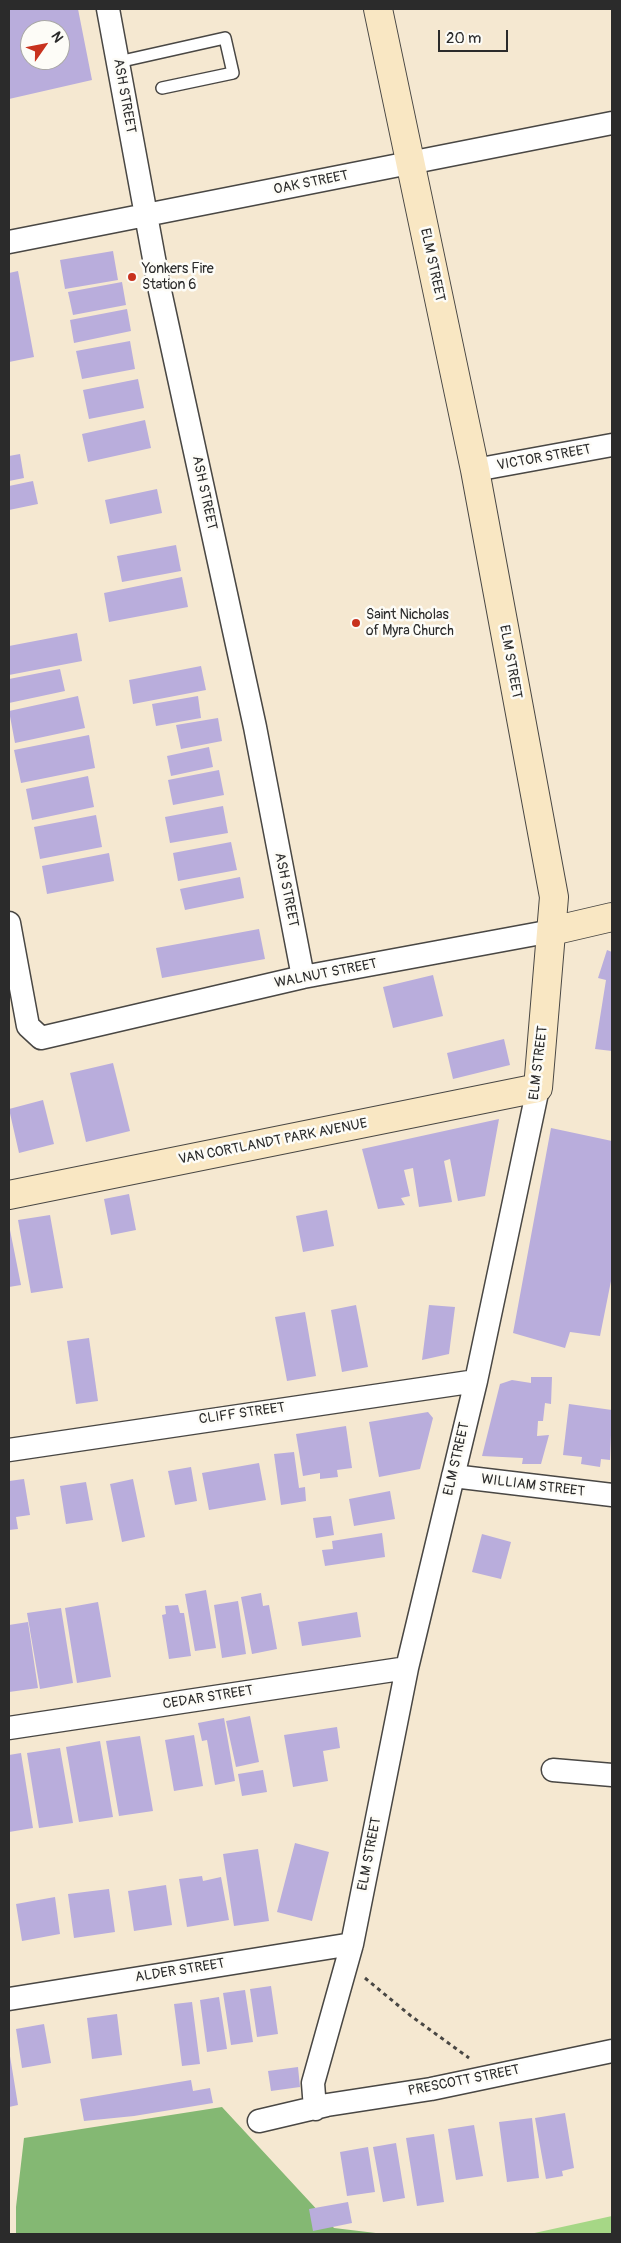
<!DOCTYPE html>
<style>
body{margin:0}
#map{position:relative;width:621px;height:2243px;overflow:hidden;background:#f5e8d1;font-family:Pangolin,sans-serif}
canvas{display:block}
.frame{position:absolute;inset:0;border:10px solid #2b2b2b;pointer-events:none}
.north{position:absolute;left:20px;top:20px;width:50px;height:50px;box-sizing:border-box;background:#fdfcf7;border:1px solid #a9a8a5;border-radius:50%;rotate:57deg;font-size:14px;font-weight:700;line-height:20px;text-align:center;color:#2b2b2b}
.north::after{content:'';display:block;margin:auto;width:18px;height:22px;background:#c8321e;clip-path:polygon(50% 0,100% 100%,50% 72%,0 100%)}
.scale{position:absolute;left:438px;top:30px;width:70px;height:22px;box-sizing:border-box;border:2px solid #2b2b2b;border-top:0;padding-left:6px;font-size:15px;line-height:18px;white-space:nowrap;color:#2b2b2b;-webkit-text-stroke:4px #fdfcf7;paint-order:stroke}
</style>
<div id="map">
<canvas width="621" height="2243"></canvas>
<div class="frame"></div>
<div class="north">N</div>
<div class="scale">20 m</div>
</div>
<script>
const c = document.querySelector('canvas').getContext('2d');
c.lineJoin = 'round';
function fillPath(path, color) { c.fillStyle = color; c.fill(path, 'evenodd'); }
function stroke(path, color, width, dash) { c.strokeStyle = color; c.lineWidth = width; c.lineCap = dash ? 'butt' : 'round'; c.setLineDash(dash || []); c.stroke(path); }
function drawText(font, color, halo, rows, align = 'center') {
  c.font = font + ' Pangolin,sans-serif'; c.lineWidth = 5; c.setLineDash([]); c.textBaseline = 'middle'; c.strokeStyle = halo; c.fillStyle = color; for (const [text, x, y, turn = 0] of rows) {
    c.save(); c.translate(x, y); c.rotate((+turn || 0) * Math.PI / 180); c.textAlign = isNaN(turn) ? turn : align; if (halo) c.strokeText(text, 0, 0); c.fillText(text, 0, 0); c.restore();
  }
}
fillPath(new Path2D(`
 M612,2216v18h-82z`), '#a6d786');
fillPath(new Path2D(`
 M222,2107l112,121 50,6h-368v-27l8,-69z`), '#84b873');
fillPath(new Path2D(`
 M9,9h69l14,71 -83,19zM30,30h30v30h-30z
 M113,251l5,29 -53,9 -5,-29z
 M18,271l16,86 -25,5v-89z
 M122,282l4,23 -53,10 -5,-23z
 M127,309l4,22 -57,12 -4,-23z
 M130,341l5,28 -53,10 -6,-28z
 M138,379l6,29 -55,11 -6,-29z
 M145,420l6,28 -63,14 -6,-28z
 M20,454l4,24 -15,3v-25z
 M33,481l5,23 -29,6v-24z
 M157,489l5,24 -52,11 -5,-24z
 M176,545l5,26 -59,11 -5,-26z
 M182,577l6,30 -79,15 -5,-29z
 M77,633l5,28 -73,14v-29z
 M201,666l5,24 -73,14 -4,-24z
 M60,669l5,22 -56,12v-24z
 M78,696l7,32 -70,15 -6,-32z
 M198,696l3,22 -45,8 -4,-22z
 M218,718l4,23 -41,8 -5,-24z
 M89,735l6,33 -74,15 -7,-33z
 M209,747l4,20 -42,9 -4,-20z
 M219,770l5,25 -51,10 -5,-25z
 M88,776l6,31 -62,13 -6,-31z
 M223,806l5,27 -58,10 -5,-26z
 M96,815l6,32 -62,12 -6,-32z
 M231,842l6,28 -59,11 -5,-28z
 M109,853l5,28 -67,13 -5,-28z
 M240,877l4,21 -59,12 -5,-21z
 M259,929l6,30 -103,19 -6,-30z
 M607,950l5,2v99l-17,-2 11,-69 -8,-2z
 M433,975l10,41 -50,12 -10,-41z
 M504,1039l6,26 -57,14 -6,-26z
 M113,1063l17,68 -44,11 -16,-69z
 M43,1100l11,44 -35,9 -10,-44z
 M499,1119l-14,77 -27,5 -8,-42 -6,2 8,41 -33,5 -6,-39 -9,2 6,26 -9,2 4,7 -27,4 -16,-60z
 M551,1128l61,13v135l-12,60 -30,-4 -5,16 -52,-15z
 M129,1194l7,36 -25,5 -7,-36z
 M327,1210l7,36 -31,6 -7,-36z
 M50,1215l13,73 -32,5 -13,-73z
 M9,1225l12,60 -12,2z
 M356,1305l12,62 -26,5 -11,-62z
 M429,1305l26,2 -6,47 -27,6z
 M305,1312l11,64 -29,5 -12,-64z
 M89,1338l9,63 -22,3 -9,-63z
 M531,1377h21l-1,27 -6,-1 -2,18h-5l-1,15 12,-1 -8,29h-19l1,-6 -41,-2 18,-72 12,-4 19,3z
 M569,1404l43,6 -2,50 -9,-1 -1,8 -19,-3 1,-7 -19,-2z
 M428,1412l5,6 -13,51 -41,8 -10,-55z
 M346,1426l6,42 -15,2 1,7 -18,2v-6l-17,3 -7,-42z
 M294,1452l5,36 6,-1 1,14 -25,4 -7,-51z
 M259,1463l7,37 -57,10 -7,-37z
 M191,1467l6,34 -22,4 -7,-34z
 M24,1479l6,36 -14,2 2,12 -9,1v-49z
 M133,1479l12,58 -23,5 -12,-58z
 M86,1482l7,38 -27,4 -6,-38z
 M390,1491l5,28 -41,7 -5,-27z
 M331,1516l3,19 -18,3 -3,-20z
 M382,1533l3,24 -60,9 -3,-16 11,-1 -1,-8z
 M482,1534l29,8 -10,37 -29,-7z
 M206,1590l10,58 -21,3 -10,-57z
 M261,1593l2,13 6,-1 8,44 -25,5 -11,-57z
 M238,1601l8,53 -24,4 -8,-53z
 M98,1602l13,75 -34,6 -12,-75z
 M178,1605l2,8h4l7,43 -22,3 -7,-44 4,-1 -1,-8z
 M61,1608l12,75 -33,6 -13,-76z
 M357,1612l4,25 -59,9 -4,-24z
 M28,1622l10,66 -29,4v-67z
 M250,1716l9,46 -23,5 -10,-46z
 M224,1718l11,63 -20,4 -8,-45 -5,1 -4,-18z
 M337,1727l3,21 -17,3 5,30 -35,6 -9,-52z
 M194,1735l9,51 -29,5 -9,-51z
 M140,1736l13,75 -34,5 -13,-75z
 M100,1741l13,76 -34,5 -13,-75z
 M60,1748l13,75 -34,5 -12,-75z
 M21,1753l12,75 -24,4v-77z
 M263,1770l4,22 -25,4 -4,-22z
 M295,1843l34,9 -17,69 -35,-9z
 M258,1849l11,72 -35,5 -11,-72z
 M202,1876l1,5 18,-4 8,43 -42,7 -8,-48z
 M166,1885l6,40 -38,6 -6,-40z
 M109,1889l6,43 -41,6 -6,-44z
 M55,1897l5,37 -38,7 -6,-37z
 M271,1986l7,48 -21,3 -7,-48z
 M245,1990l8,52 -22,3 -8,-52z
 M219,1997l8,52 -20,3 -7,-52z
 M192,2002l8,62 -18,2 -8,-62z
 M117,2014l5,41 -30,4 -5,-41z
 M44,2024l7,39 -29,5 -6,-39z
 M9,2050l9,55 -9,2z
 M298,2067l2,20 -29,4 -3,-20z
 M191,2080l2,11 17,-3 3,15 -79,13 -50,5 -4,-22z
 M565,2113l9,55 -12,3 1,5 -17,3 -11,-61z
 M532,2118l7,60 -32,4 -8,-60z
 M474,2125l9,51 -27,4 -8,-51z
 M434,2134l10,68 -27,4 -11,-68z
 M396,2143l9,55 -22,4 -10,-55z
 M368,2147l7,45 -28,4 -7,-44z
 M348,2202l4,21 -39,8 -4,-22z`), '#b9addc');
const lane = new Path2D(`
 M118,62l107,-24 8,35 -71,15`);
const street = new Path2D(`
 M108,9l52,282 95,436 48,250
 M9,242l603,-119
 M475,470l137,-25
 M9,923l19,103 13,12 262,-61 249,-46
 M9,1450l467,-69
 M453,1476l159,19
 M9,1728l398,-60
 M553,1770l59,5
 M9,1999l343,-55
 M315,2109l-2,-26 39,-139 55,-276 69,-287 62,-293
 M259,2121l68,-16 104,-16 181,-38`);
const secondary = new Path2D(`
 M552,931l60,-14
 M9,1195l529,-107 16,-191 -79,-427 -97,-461`);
stroke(lane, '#494744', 14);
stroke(street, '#494744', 25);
stroke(secondary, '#494744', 30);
stroke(new Path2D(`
 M365,1978l46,38 58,42`), '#494744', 3, [4, 4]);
stroke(lane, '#fff', 11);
stroke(street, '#fff', 22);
stroke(secondary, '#f9e7c3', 28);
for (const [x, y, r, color] of [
 [132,277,5,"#c8321e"],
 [356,623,5,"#c8321e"]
]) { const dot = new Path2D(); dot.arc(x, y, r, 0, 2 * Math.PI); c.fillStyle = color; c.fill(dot); stroke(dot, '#fdfcf7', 2); }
drawText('14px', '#2b2b2b', '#fdfcf7', [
 ["ASH STREET",124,96,80],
 ["OAK STREET",311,183,-11],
 ["ELM STREET",432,265,78],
 ["VICTOR STREET",544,458,-10],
 ["ASH STREET",204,493,78],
 ["ELM STREET",510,662,80],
 ["ASH STREET",286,890,79],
 ["WALNUT STREET",326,974,-11],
 ["ELM STREET",539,1063,-83],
 ["VAN CORTLANDT PARK AVENUE",273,1142,-11],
 ["CLIFF STREET",242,1414,-8],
 ["ELM STREET",457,1459,-77],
 ["WILLIAM STREET",533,1486,7],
 ["CEDAR STREET",208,1698,-9],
 ["ELM STREET",370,1854,-79],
 ["ALDER STREET",180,1971,-9],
 ["PRESCOTT STREET",464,2081,-11]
]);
drawText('14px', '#2b2b2b', '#fdfcf7', [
 ["Yonkers Fire",142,269],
 ["Station 6",142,285],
 ["Saint Nicholas",366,615],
 ["of Myra Church",366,631]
], 'left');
</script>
